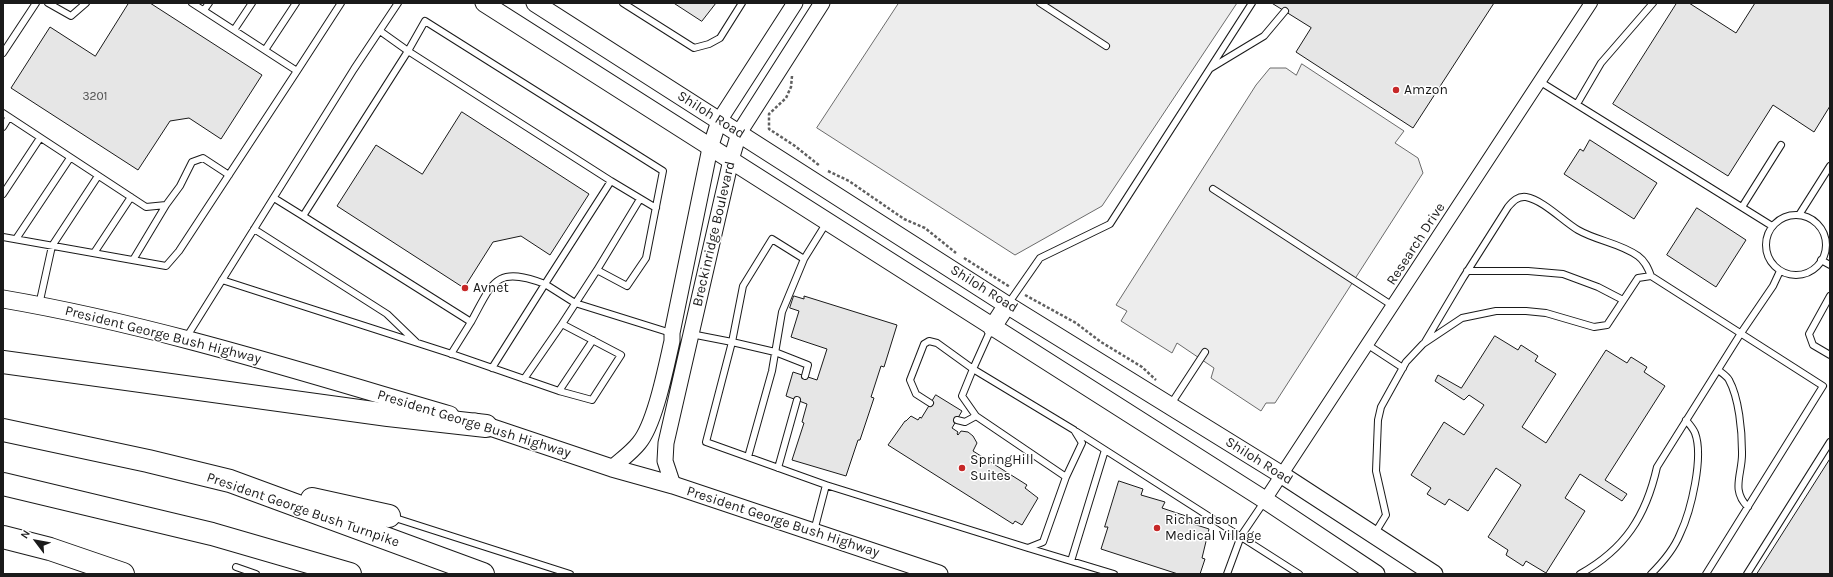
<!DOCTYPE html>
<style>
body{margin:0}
#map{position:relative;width:1833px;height:577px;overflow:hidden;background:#fff;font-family:Karla,sans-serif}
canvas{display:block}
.frame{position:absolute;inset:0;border:4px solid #1a1a1a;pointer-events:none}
.north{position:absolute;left:16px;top:521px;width:40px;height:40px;-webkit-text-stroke:3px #fff;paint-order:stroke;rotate:302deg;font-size:11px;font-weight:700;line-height:16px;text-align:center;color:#1a1a1a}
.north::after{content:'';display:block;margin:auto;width:14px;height:18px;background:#1a1a1a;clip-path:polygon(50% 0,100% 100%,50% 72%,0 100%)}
</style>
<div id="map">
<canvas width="1833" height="577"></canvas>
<div class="frame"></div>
<div class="north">N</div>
</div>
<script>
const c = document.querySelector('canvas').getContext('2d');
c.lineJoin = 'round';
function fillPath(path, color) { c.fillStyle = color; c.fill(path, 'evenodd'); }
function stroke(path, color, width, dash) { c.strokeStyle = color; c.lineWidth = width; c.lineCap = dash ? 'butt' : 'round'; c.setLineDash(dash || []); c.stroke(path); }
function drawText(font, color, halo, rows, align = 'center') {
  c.font = font + ' Karla,sans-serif'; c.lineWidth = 3; c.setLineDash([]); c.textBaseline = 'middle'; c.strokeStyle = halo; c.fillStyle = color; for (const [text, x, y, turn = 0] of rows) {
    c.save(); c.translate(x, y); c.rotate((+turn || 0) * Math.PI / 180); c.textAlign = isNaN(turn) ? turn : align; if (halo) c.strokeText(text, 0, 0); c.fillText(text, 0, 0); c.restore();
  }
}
const built = new Path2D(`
 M899,3h338l-135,203 -87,49 -198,-127z
 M1302,64l102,67 -9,12 23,15 5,15 -148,230h-9l-5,8 -50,-33 3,-10 -37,-25 -5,10 -51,-32 6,-10 -11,-6 140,-220 14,-17h16l10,7z`);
fillPath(built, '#ededed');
stroke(built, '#6a6a6a', 1);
const building = new Path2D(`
 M129,3h21l112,72 -41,64 -32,-21 -19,3 -32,49 -127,-82 39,-61 45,29z
 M674,3h42l-14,18z
 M1272,3h222l-81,125 -117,-76 15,-24z
 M1677,3h12l47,30 19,-30h75v103l-16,26 -41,-27 -45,71 -115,-72z
 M462,112l127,82 -39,61 -29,-19 -28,6 -29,46 -127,-82 39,-61 46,29z
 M1590,140l67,43 -23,36 -70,-45 16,-25 3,2z
 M1697,208l49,32 -30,47 -49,-32z
 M794,296l10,3v-3l93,29 -13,42 -3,-1 -10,31 3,1 -14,42h-2l-12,36 -54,-16 12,-37 -2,-1 5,-18 -21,-8 7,-24 24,8 10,-31 -36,-12 8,-26 -9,-3z
 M1495,336l23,14 3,-5 17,11 -3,5 21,13 -34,53 24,16 60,-93 21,13 4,-6 16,10 -3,5 21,14 -60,94 22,14 -5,7 -42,-27 -15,24 20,13 -39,62 -20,-12 -3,5 -17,-11 2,-5 -20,-13 33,-52 -25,-17 -28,43 -19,-12 -4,6 -18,-11 4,-6 -20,-13 33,-53 20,13 20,-30 -15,-10 -5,5 -29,-19 3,-6 23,13z
 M936,395l26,16 -10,17 6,4 -1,2 1,1 3,-4 7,1 5,4 4,7 -4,8 54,34 -2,3 13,10 -16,27 -7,-4 -2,3 -125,-79 17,-24h1l5,-5 7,4 2,-3 1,1z
 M1830,459v115h-73z
 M1119,481l24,8 -2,6 24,7 -3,6 24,8 -2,5 25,8 -7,29 3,1 -5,15h-22l-77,-25 7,-22h-3z`);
fillPath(building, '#e6e6e6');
stroke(building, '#1a1a1a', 1);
const service = new Path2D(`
 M48,3l23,13 15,-13
 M192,3l105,68 44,-68
 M623,3l71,45 15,-4 11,-6 22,-35
 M1040,3l66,43
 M204,10l5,-7
 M234,30l18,-27
 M265,50l31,-47
 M3,53l33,-50
 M1211,68l53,-32 21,-25
 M1539,81l233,145
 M1577,104l24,-41 52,-60
 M3,113l143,94 20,-2 14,-19 12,-24 11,-4 26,17
 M3,127l6,-10
 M611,181l45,27
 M1213,189l180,117
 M3,194l37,-56
 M274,198l29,18
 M1742,207l39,-62
 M1799,215l31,-49
 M1766 245a30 30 0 1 1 60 0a30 30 0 1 1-60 0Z
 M254,229l133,85 29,28
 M3,237l163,29 13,-15 118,-180
 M16,239l54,-81
 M94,253l37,-56
 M133,260l33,-55
 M1821,260l9,5
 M597,270l43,-71
 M1467,271h61l35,3 35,13 25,13
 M222,280l233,75 104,36 33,9 29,-45 -59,-31 35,-54 30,16 19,-28 17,-87 -238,-150 -17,30 -28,-20
 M1830,296l-21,38 4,11 17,10
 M1008,304l32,-46 70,-34 142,-221
 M39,305l13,-59 46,-70
 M471,322c22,-40 24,-57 74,-38l-53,84
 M691,334l41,8 -26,100 120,43 -12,46
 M186,338l168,-269 44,-66
 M1425,342l38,-64 45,-71c5,-6 10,-11 18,-10 17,3 37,24 52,33 19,11 42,13 60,26 7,5 10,12 13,20
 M1368,345l35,23
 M451,354l20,-32 -168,-106 105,-165 203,130 -66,103 30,19 96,30
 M1718,370c4,3 9,6 11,10 10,18 13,51 13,72 1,21 -12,38 6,55
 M805,376l3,-11 -33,-13 -43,-10 11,-56 29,-47 32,20 23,-37
 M524,379l38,-55
 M559,391l34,-51
 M930,403l-14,-9 -6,-14 14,-36 5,-3 8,2 36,26 -11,27 14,20 90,61
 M1171,404l34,-52
 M957,420l8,2 11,-6
 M1077,432l222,142
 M748,457l24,-86 10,-59 22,-53
 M778,468l19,-68
 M826,485l202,63 15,-6 23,-65 16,-34 -8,-13 -101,-61 18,-40
 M392,517l178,57
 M1375,533l11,-18 -10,-44 2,-51 3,-13 25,-45 17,-18 39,-26 34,-7h30l20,2 48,14 13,-2 31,-47 13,-2 172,110 -117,188
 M1028,548l86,26
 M1071,561l34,-111
 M236,567l20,7
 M1227,574l14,-38 23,-34
 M1580,574c45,-25 66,-58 77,-107l84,-134 32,-47 7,-15
 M1651,574c11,-11 23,-25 29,-40 11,-23 24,-77 15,-101 -2,-5 -6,-9 -9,-13
 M1747,574l83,-132`);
const minor = new Path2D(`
 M1265,500l326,-497`);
const tertiary = new Path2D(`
 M612,468c9,-8 20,-16 27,-25 16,-19 27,-76 33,-102v-8l38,-185 9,-27 76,-118
 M673,485l-8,-24 1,-18 65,-283 8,-27 83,-130`);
const secondary = new Path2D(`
 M484,3l781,497 111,74
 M535,3l472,302 275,170 152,99
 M3,299c152,26 299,73 447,116
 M992,328l15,-23
 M475,422l137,46 61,17 266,89`);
const motorway = new Path2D(`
 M3,362l385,53 98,11
 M3,430l145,31 82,20 253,93
 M3,484l209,50 138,40
 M312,499l77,17
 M3,537l47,12 73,25`);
stroke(service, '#1a1a1a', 8);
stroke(minor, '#1a1a1a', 14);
stroke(tertiary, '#1a1a1a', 17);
stroke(secondary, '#1a1a1a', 19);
stroke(motorway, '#1a1a1a', 24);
stroke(new Path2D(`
 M792,76l-1,11 -5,11 -17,16v15l26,17 25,20
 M828,171l21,10 55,38 21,9 31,25
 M964,258l46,29
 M1025,295l51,28 25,19 41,25 14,13`), '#5f5f5f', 2.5, [3, 2]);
stroke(service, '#fff', 6);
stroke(minor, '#fff', 12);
stroke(tertiary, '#fff', 15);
stroke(secondary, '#fff', 17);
stroke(motorway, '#fff', 22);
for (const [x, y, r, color] of [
 [1396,90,4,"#c62828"],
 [465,288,4,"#c62828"],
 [962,468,4,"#c62828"],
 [1157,528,4,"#c62828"]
]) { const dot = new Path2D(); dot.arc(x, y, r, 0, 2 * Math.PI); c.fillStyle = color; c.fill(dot); stroke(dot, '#fff', 1.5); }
drawText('12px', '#4d4d4d', null, [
 ["3201",95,97]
]);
drawText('14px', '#1a1a1a', '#fff', [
 ["Amzon",1404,90],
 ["Avnet",473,288],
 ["SpringHill",970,460],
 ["Suites",970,476],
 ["Richardson",1165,520],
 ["Medical Village",1165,536]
], 'left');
drawText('14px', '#1a1a1a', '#fff', [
 ["Shiloh Road",711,115,32],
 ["Breckinridge Boulevard",714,234,-77],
 ["Research Drive",1416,244,-57],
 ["Shiloh Road",984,289,32],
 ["President George Bush Highway",163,335,14],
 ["President George Bush Highway",474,424,17],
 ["Shiloh Road",1259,461,32],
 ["President George Bush Turnpike",303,510,19],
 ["President George Bush Highway",783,522,18]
]);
</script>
